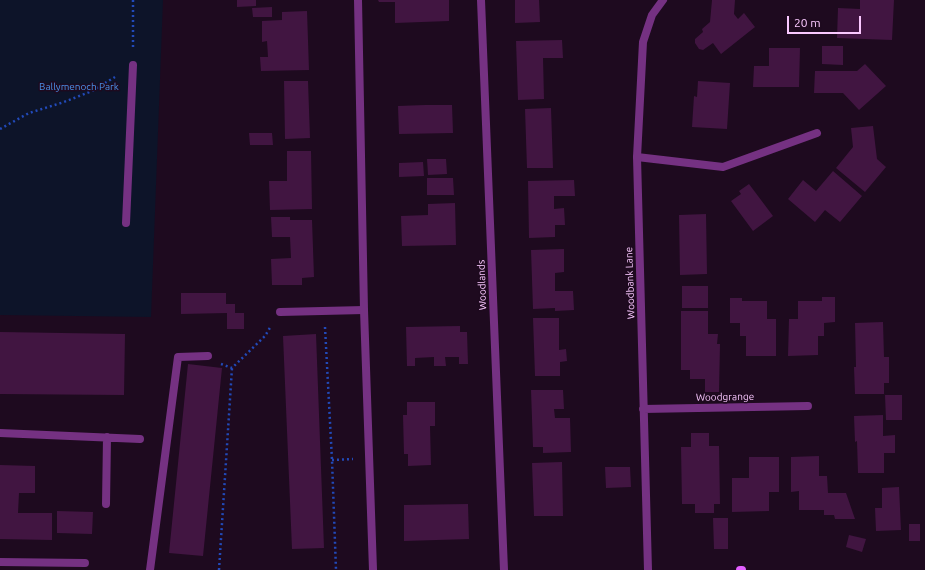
<!DOCTYPE html>
<style>
body{margin:0}
#map{position:relative;width:925px;height:570px;overflow:hidden;background:#1e0a1f;font-family:Ubuntu,sans-serif}
canvas{display:block}
.scale{position:absolute;left:787px;top:16px;width:74px;height:18px;box-sizing:border-box;border:2px solid #fac8ff;border-top:0;padding-left:5px;font-size:12px;line-height:14px;white-space:nowrap;color:#fac8ff;-webkit-text-stroke:3px #1e0a1f;paint-order:stroke}
</style>
<div id="map">
<canvas width="925" height="570"></canvas>
<div class="scale">20 m</div>
</div>
<script>
const c = document.querySelector('canvas').getContext('2d');
c.lineJoin = 'round';
function fillPath(path, color) { c.fillStyle = color; c.fill(path, 'evenodd'); }
function stroke(path, color, width, dash) { c.strokeStyle = color; c.lineWidth = width; c.lineCap = dash ? 'butt' : 'round'; c.setLineDash(dash || []); c.stroke(path); }
function drawText(font, color, halo, rows, align = 'center') {
  c.font = font + ' Ubuntu,sans-serif'; c.lineWidth = 3; c.setLineDash([]); c.textBaseline = 'middle'; c.strokeStyle = halo; c.fillStyle = color; for (const [text, x, y, turn = 0] of rows) {
    c.save(); c.translate(x, y); c.rotate((+turn || 0) * Math.PI / 180); c.textAlign = isNaN(turn) ? turn : align; if (halo) c.strokeText(text, 0, 0); c.fillText(text, 0, 0); c.restore();
  }
}
fillPath(new Path2D(`
 M0,0h163l-12,317 -151,-2z`), '#0d1429');
fillPath(new Path2D(`
 M237,0h19v6l-19,1z
 M378,0h71v21l-54,2v-21h-16z
 M515,0h24l1,22 -25,1z
 M712,0h23l-1,14 4,5 6,-6 11,14 -34,27 -8,-11 -10,7 -4,-1 -4,-6v-4l8,-7 -1,-3 8,-7z
 M860,0h34l-2,40 -55,-2 1,-30 22,1z
 M272,7v10h-19l-1,-9z
 M307,11l2,59 -48,1 -1,-14h8l-1,-16 -5,1v-21l20,-1v-8z
 M562,40l1,18h-20l1,41 -26,1 -2,-59z
 M822,46h21v19l-21,-1z
 M769,48h31l-1,39h-46l1,-21h15z
 M865,64l21,22 -27,24 -16,-17h-29l1,-22h42z
 M284,81h24l2,57 -25,1z
 M698,81l32,2 -3,46 -35,-2 2,-31 3,1z
 M425,105h27l1,28 -54,1 -1,-28z
 M551,108l2,60h-26l-2,-59z
 M873,126l4,33 9,8 -21,25 -29,-24 17,-21 -2,-19z
 M249,133h23l1,12h-23z
 M287,151h24l1,58 -42,1 -1,-29h18z
 M427,159h19l1,15 -19,1z
 M423,162l1,14 -25,1v-14z
 M833,171l29,25 -22,26 -15,-12 -10,12 -27,-23 15,-19 13,11z
 M427,178h26l1,17h-27z
 M574,180l1,16h-21v13l10,-1 1,17h-10v12l-26,1 -1,-57z
 M749,184l24,32 -20,15 -22,-30 10,-7 -2,-3z
 M455,203l1,42 -54,1 -1,-30 27,-1v-11z
 M706,214l1,60 -27,1 -1,-60z
 M271,217h19v3h22l2,57 -12,1v7h-30l-1,-26 20,-1 -1,-21h-18z
 M564,249v23l-9,1v18h18l1,19 -19,1v-3l-22,1 -2,-59z
 M682,286h26v22h-26z
 M181,293h45v11h9v9h9v16h-17v-16l-46,1z
 M822,297h13v25l-11,1v13h-6v19l-30,1 1,-37h9v-18h24z
 M730,298h12v3h25v18h9v37h-30v-20h-6v-13h-10z
 M681,311h27v23h10l-1,10h3l-1,48h-14v-13h-15v-9h-9z
 M533,318h26v32l7,-1 1,12 -7,1v14h-25z
 M883,322l1,35h5v26h-5v11h-29l-1,-27h2l-1,-44z
 M460,326v6h7l1,32h-9v-7h-14l1,9h-12v-9l-19,1v8h-8l-1,-39z
 M0,332l125,2 -1,61 -124,-1z
 M316,334l8,214 -32,1 -9,-213z
 M188,364l34,4 -19,188 -34,-3z
 M531,390h32l1,19h-10l1,9h15l1,34 -28,1v-6h-10z
 M885,395h17v25h-16z
 M407,402h28v24h-5l1,39 -23,1v-12h-4l-1,-39h4z
 M883,415v21l12,-1v18h-11v20h-26l-1,-32 -2,1 -1,-26z
 M691,433h18v13h10l1,58h-6v9h-19v-9h-13l-1,-57h10z
 M819,456v20h8l1,17h18l9,26h-20l-1,-4h-10v-5h-25v-19l-8,1v-35z
 M749,457h30v35h-10v19l-37,1v-34h17z
 M562,462l1,54h-29l-2,-53z
 M0,465l35,1v27h-16l-1,20h34v27l-52,-1z
 M605,467h25l1,20 -25,1z
 M899,487l2,43 -25,1 -1,-23h7v-20z
 M468,504l1,35 -65,2v-36z
 M57,511l36,1 -1,22 -35,-1z
 M713,518h15v31h-14z
 M909,524h11v17h-11z
 M849,535l17,4 -4,13 -16,-5z`), '#411541');
stroke(new Path2D(`
 M133,0v49
 M0,129l29,-16 35,-11 28,-11 23,-14
 M325,327l7,133 4,110
 M221,364l11,4 33,-32 6,-10
 M332,460l21,-1
 M219,570l13,-202`), '#224ab9', 2.5, [2, 3]);
stroke(new Path2D(`
 M637,157l86,10 94,-34
 M126,223l7,-158
 M280,312l84,-2
 M0,562l85,1
 M150,570l28,-213 30,-1`), '#753182', 8);
stroke(new Path2D(`
 M358,0l6,310 9,260
 M481,0l23,570
 M643,409l165,-3
 M0,433l140,6
 M106,504l1,-67
 M648,570l-11,-413 6,-115 9,-27 11,-15`), '#753182', 8);
stroke(new Path2D(`
 M740,570h2`), '#e35fff', 8);
drawText('10px', '#4a92e9', '#1e0a1f', [
 ["Ballymenoch Park",79,87]
]);
drawText('10px', '#fac8ff', '#1e0a1f', [
 ["Woodbank Lane",630,283,-92],
 ["Woodlands",482,285,-92],
 ["Woodgrange",725,397,-1]
]);
</script>
